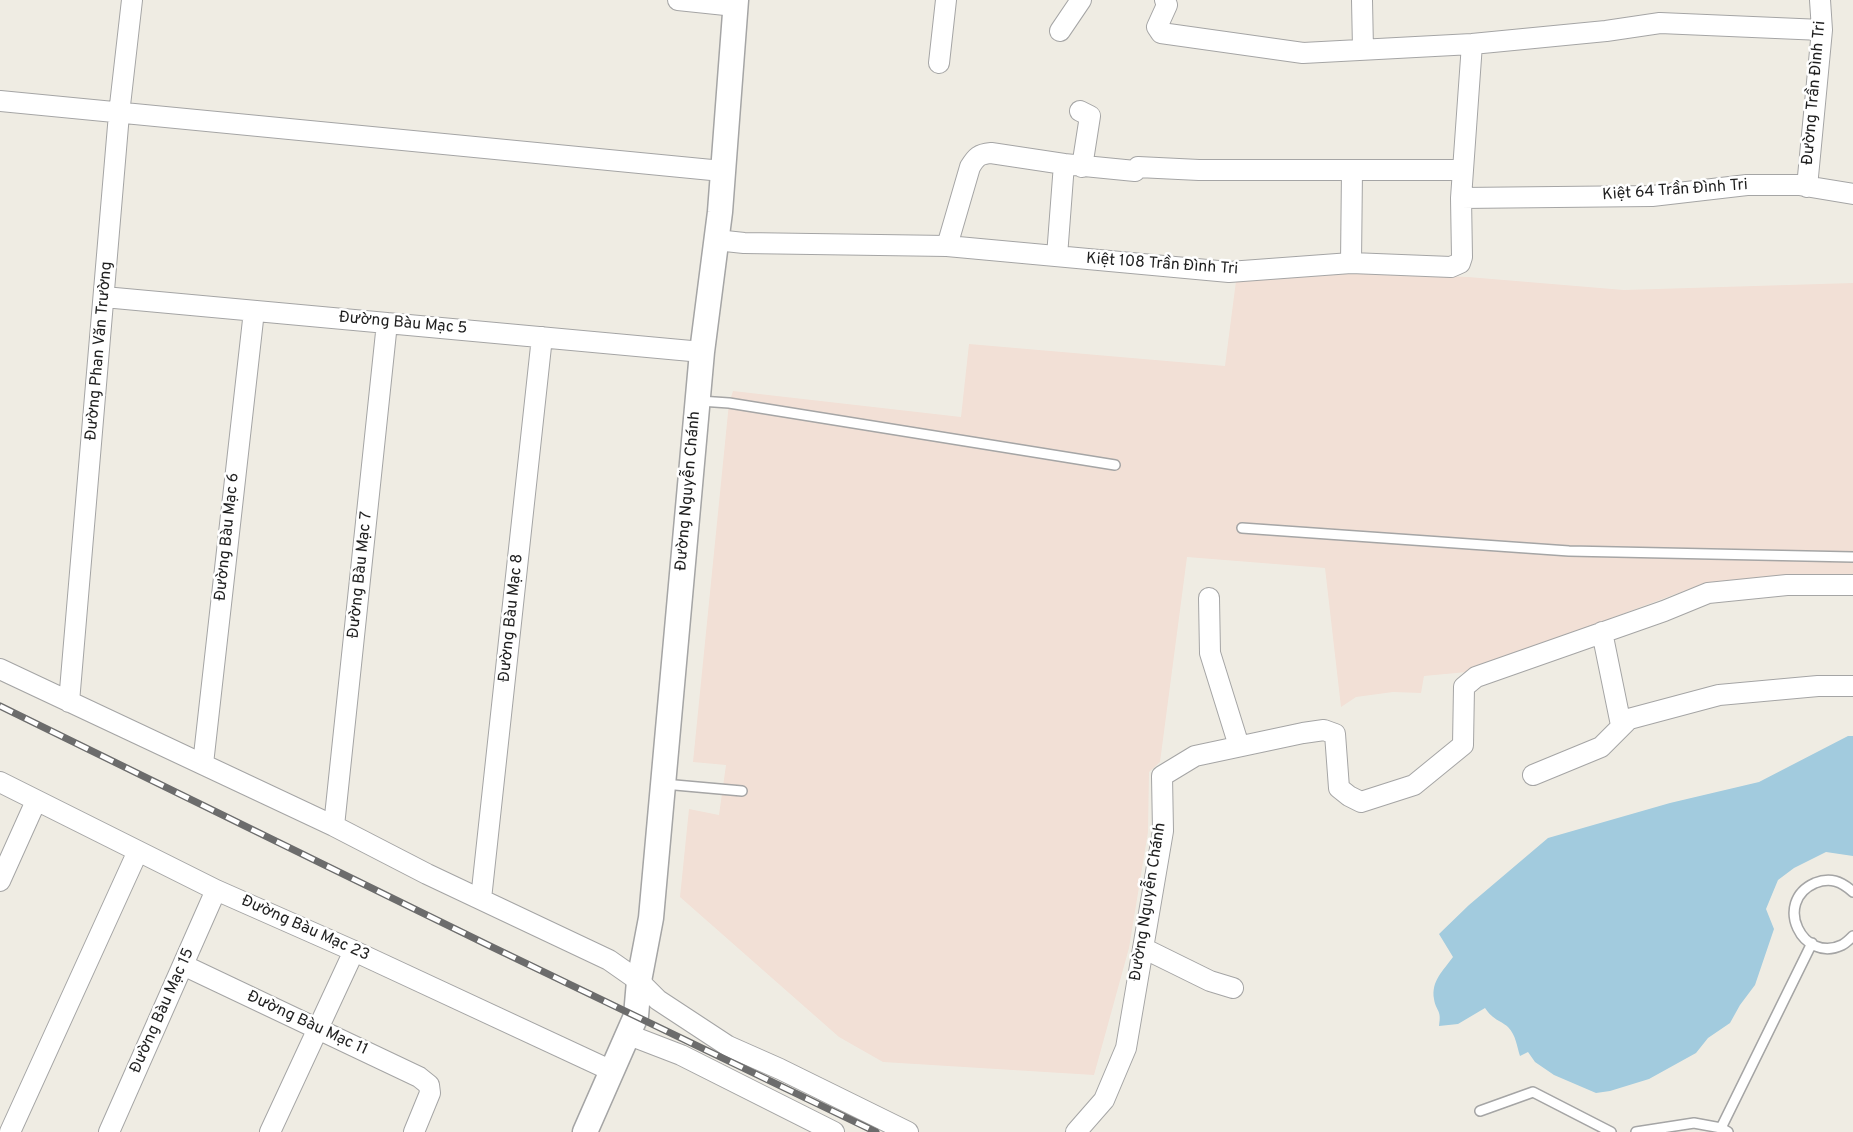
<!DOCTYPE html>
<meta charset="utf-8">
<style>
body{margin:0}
canvas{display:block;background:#efece3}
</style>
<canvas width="1853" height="1132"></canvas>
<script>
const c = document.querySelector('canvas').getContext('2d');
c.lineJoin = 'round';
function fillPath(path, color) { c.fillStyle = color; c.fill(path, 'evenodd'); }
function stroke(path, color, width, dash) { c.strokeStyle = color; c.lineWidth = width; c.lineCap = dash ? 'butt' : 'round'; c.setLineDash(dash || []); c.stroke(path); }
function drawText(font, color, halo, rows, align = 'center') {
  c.font = font + ' Overpass,sans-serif'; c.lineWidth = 5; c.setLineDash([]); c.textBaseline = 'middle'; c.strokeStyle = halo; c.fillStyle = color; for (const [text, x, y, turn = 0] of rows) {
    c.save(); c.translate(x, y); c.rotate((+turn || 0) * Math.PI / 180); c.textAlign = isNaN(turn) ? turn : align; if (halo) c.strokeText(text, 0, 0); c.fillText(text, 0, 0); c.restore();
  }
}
fillPath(new Path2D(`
 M1352,273l116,4 156,13 229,-7v294l-148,6 -238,89 -43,4 -3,17 -28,-1 -37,5 -15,10 -16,-139 -138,-11 -27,205 -11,10 -1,60 -19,116 -35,127 -211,-13 -44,-25 -159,-140 9,-88 30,6 7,-50 -33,-3 36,-359 4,-12 228,26 8,-73 256,22 11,-85z`), '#f2e0d6');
fillPath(new Path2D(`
 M1848,736h5v120l-27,-4 -32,16 -16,12 -12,29 8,20 -19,56 -15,20 -10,18 -22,15 -12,15 -47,26 -39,12 -14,2 -42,-18 -19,-13 -7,-10 -8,4c-3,-9 -4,-21 -12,-29 -9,-8 -14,-6 -23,-19l-27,16 -19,2c3,-17 -3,-14 -5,-27 -3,-18 9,-28 19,-42l-14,-23 30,-29 79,-67 122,-35 89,-21z`), '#a2cbde');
const service = new Path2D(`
 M700,401l29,2 386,62
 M1242,528l327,23 284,6
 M664,784l78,7
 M1853,892c-12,-11 -23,-15 -38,-9 -43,19 -12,81 27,62 4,-2 8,-6 11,-9
 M1480,1111l53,-19 78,40
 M1636,1132l58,-9 27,5
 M1728,1132l-7,-4 91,-185`);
const minor = new Path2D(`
 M678,0l57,6
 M1165,0l2,5 -10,22 4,6 142,20 169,-9 134,-13 54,-8 162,7
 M1362,0l1,49
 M1060,31l21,-31
 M939,63l7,-63
 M0,101l722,70
 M1080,111l10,5 -8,51
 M1807,187l15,-157 -2,-30
 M1461,198l191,-2 95,-11h52l54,9
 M716,240l28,3 203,3 282,26 122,-9 100,4 9,-4 2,-6 -1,-59 11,-154
 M947,246l23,-79c6,-10 9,-13 21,-14l73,11
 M1057,256l7,-92 71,7 3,-4 61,3h264
 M1351,263l1,-93
 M104,297l598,55
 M1209,598l1,55 29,93
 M1602,632l19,93
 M0,669l334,157 93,48 182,86 30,21 19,19 70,46 52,23 128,63
 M69,702l50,-588 13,-114
 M203,764l51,-453
 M1533,775l68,-28 28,-28 90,-24 99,-9h35
 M0,782l216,108 138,61 258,120
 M334,826l53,-503
 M0,881l36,-80
 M481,899l61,-562
 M1143,948l67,33 23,7
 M183,965l236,112 10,8 1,8 -16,39
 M629,1035l52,20 153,77
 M10,1132l128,-281
 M109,1132l107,-242
 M270,1132l84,-181
 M1076,1132l28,-32 22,-52 37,-217 -1,-55 33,-20 108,-23 21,-3 11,4 4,54 10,8 12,6 53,-17 49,-40 1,-58 12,-10 188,-66 44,-18 79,-8h66`);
const tertiary = new Path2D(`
 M585,1132l51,-116 3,-35 12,-63 51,-566 18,-140 16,-212`);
stroke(service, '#a5a5a5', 12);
stroke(minor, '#a5a5a5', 22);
stroke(tertiary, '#a5a5a5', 27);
stroke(service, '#fff', 9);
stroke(minor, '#fff', 20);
stroke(tertiary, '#fff', 24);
const rail = new Path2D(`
 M0,706l490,240 386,186`);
stroke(rail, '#6c6c6c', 7);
stroke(rail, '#fff', 4.5, [14]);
drawText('16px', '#1e1e1e', '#fff', [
 ["Đường Trần Đình Tri",1815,93,-85],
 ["Kiệt 64 Trần Đình Tri",1675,191,-4],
 ["Kiệt 108 Trần Đình Tri",1162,265,4],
 ["Đường Bàu Mạc 5",403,324,5],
 ["Đường Phan Văn Trường",100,351,-85],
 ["Đường Nguyễn Chánh",689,491,-85],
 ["Đường Bàu Mạc 6",228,537,-84],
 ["Đường Bàu Mạc 7",361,575,-84],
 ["Đường Bàu Mạc 8",512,618,-84],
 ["Đường Nguyễn Chánh",1149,902,-81],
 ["Đường Bàu Mạc 23",305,929,24],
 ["Đường Bàu Mạc 15",163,1011,-66],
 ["Đường Bàu Mạc 11",307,1024,25]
]);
</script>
